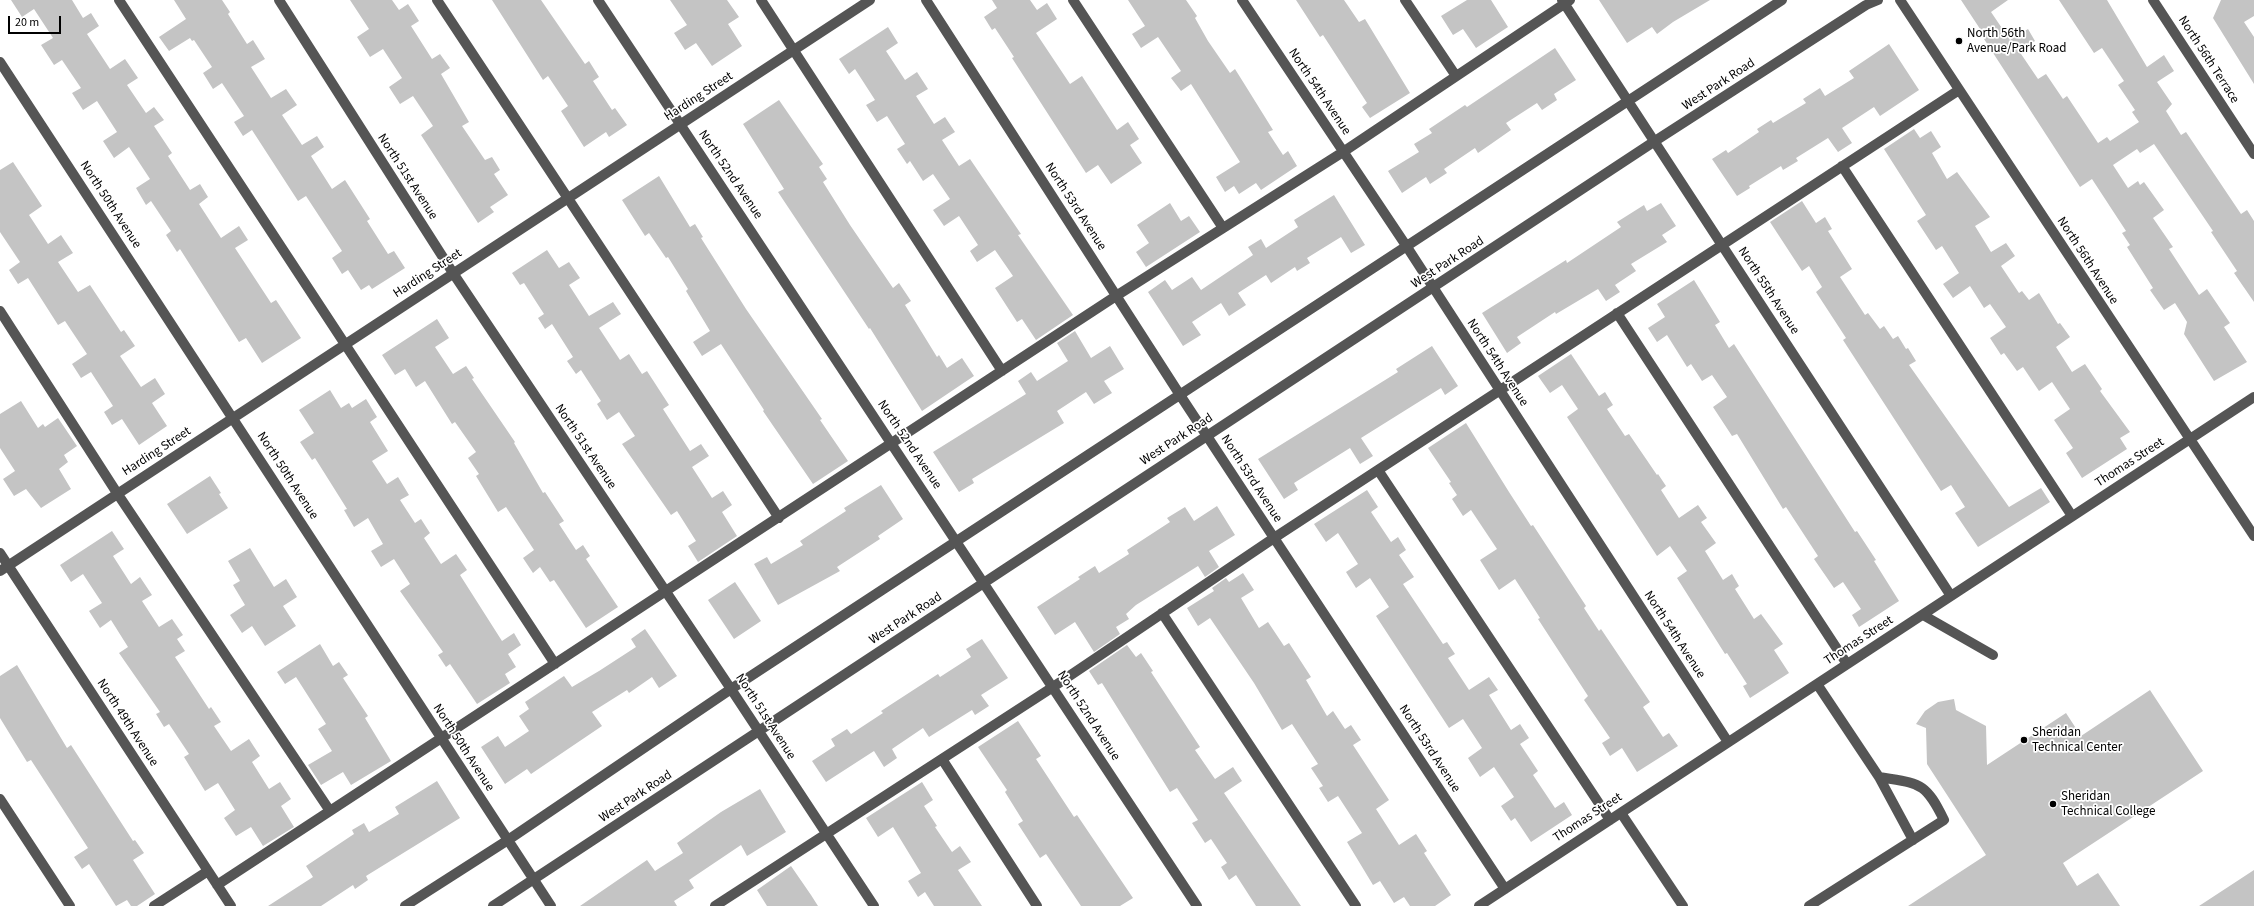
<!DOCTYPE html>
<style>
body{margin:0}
#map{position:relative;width:2254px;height:906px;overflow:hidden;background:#fff;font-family:"Source Sans 3",sans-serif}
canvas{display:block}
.scale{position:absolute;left:8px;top:16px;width:53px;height:18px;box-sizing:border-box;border:2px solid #000;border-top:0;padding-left:5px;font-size:12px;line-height:14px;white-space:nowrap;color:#000;-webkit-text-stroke:3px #fff;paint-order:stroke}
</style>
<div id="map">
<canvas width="2254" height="906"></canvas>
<div class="scale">20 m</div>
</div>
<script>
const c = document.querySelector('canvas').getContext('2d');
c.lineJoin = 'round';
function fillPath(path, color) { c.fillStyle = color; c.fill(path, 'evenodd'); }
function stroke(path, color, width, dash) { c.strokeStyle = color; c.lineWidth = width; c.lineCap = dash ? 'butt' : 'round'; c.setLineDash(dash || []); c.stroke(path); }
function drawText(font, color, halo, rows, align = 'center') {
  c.font = font + ' "Source Sans 3",sans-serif'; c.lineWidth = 3.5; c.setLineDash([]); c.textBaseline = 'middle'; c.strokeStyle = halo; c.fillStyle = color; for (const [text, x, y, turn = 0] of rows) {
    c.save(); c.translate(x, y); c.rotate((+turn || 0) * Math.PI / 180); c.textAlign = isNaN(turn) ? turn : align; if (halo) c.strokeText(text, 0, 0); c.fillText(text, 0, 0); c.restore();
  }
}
fillPath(new Path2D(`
 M11,0h61l11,18 8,-5 8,13 -12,8 23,35 15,-10 13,19 -11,7 19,28 8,-6 10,13 -10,6 18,27 -4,3 22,34 10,-6 8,13 -9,7 22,34 18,-12 9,14 -13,8 36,55 5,-3 25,38 -39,25 -16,-25 -7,4 -59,-93 -3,3 -11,-17 5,-4 -20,-30 -5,4 -10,-17 14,-9 -21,-32 -15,11 -11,-17 14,-9 -20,-31 -14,9 -11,-17 9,-5 -19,-28 -8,5 -13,-20 12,-7 -19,-29 -12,8z
 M174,0h48l8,12 -2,2 19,30 6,-4 12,19 -14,8 20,31 15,-9 11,16 -15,10 20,30 15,-9 7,11 -13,9 21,33 13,-9 25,39 -3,2 21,33 6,-3 11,17 -33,21 -3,-4 -8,5 -13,-20 -6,4 -10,-16 10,-7 -36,-55 -8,5 -46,-71 -9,6 -9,-14 10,-6 -22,-33 -9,6 -10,-16 9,-6 -18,-27 -2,1 -2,-3 -21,13 -10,-14 27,-18z
 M350,0h42l7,10 9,-6 11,17 -8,5 21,33 8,-5 10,14 -9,6 28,48 -7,4 23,34 7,-3 8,13 -6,4 14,21 -18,12 4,5 -16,11 -57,-88 12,-9 -20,-30 -13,8 -11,-17 13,-9 -19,-29 -13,8 -13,-20 12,-8z
 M492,0h49l44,64 4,-3 10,16 -6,4 19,29 3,-2 12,17 -18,12 -3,-5 -22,15 -23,-36 7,-5 -20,-30 -5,4z
 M670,0h57l12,17 -11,7 14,22 -30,20 -16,-23 -11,7 -11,-17 13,-8z
 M992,0h38l7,10 10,-7 10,16 -21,14 34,51 12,-8 35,54 11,-8 11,17 -9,6 12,18 -31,21 -13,-19 -12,8 -74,-115 2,-1 -19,-29 -3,2 -8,-13 13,-9z
 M1128,0h58l11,16 -2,2 13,23 22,32 5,-4 10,16 28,45 -5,2 15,23 5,-4 9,15 -36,24 -5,-7 -17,11 -5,-8 -9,6 -9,-15 24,-15 -49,-78 -10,7 -10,-13 10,-7 -23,-34 -17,11 -9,-14 13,-8z
 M1296,0h48l15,22 6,-3 45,74 -40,25 -8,-11 5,-4 -44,-68 -3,2z
 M1467,0h24l17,27 -32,21 -13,-19 -10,6 -12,-19z
 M1599,0h111l-37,22 -16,12 -5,-7 -25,16z
 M1961,0h47l-17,12 19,28 18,-11 7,12 -16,10 19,28 8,-5 17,25 4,-3 31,47 9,-6 3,4 29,-19 -7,-10 3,-2 -17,-25 6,-4 -22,-33 -8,5 -35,-53h48l40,67 17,-12 10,16 -17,11 15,22 -6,7 15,24 5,-3 55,82 6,-4 7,11v81l-20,-29 3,-2 -26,-39 2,-1 -59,-87 -14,9 -3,-4 -24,16 15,23 10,-7 2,4 4,-3 20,28 -11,8 20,29 -4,2 30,46 8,-6 23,34 -6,4 23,35 -33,19 -30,-47 3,-12 -12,-19 -11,7 -14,-20 3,-2 -26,-41 3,-2 -8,-12 4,-2 -34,-52 -12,8 -96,-148 2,-1z
 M2221,0h33v16l-10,6 10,15v47l-41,-66z
 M888,27l10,16 -12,8 19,29 12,-8 11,17 -12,7 18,28 11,-7 10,15 -13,8 17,26 11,-7 51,75 -3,1 55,80 -37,25 -14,-21 -5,3 -22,-34 18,-12 -18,-26 -18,12 -7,-11 8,-6 -19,-29 -15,10 -11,-16 17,-11 -17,-25 -10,7 -13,-20 -3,3 -10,-15 8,-5 -18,-28 -10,6 -11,-17 9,-5 -20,-31 -6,5 -10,-15z
 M1889,44l30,46 -39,26 -6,-9 -32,21 10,15 -14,9 -10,-14 -32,20 2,3 -15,9 -2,-4 -32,20 1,2 -13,8 -25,-37 14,-9 2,3 31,-21 -2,-3 14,-9 2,3 33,-20 -3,-4 17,-11 5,8 29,-18 -5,-7z
 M1555,48l21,32 -22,14 3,6 -15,10 -5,-7 -31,20 5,7 -20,14 -13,9 -3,-5 -31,21 3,4 -17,11 -4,-7 -24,16 -14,-22 31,-19 -5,-8 18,-11 -3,-4 36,-24 2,2z
 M779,100l44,64 -4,3 8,12 -4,3 27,43 43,63 6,-5 12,18 -6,4 32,52 2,-2 8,13 15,-10 12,18 -52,35 -52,-83 -1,1 -91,-137 6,-3 -41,-65z
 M1914,129l6,9 11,-7 10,16 -9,6 15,26 10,-7 33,45 -15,9 16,26 15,-9 9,13 -14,10 18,27 3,-2 7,9 10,-7 19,31 2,-1 10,14 -14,10 16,25 13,-8 17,25 -2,2 30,41 -10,6 7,11 -45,29 -16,-25 7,-5 -19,-28 16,-11 -18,-27 -13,9 -16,-24 -6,4 -13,-18 -3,2 -11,-17 16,-11 -16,-23 -6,4 -14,-22 -17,12 -10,-14 16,-11 -17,-27 -6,4 -19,-29 9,-6 -42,-66z
 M13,162l29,44 -13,9 19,29 13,-9 12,18 -15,9 20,30 12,-7 31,47 3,-2 11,16 -15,10 21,31 14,-9 10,16 -13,9 15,23 -28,19 -17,-26 -10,6 -8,-13 9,-6 -22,-34 -10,6 -9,-14 15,-10 -22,-33 -7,4 -30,-47 -10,6 -9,-14 11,-8 -20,-30v-62z
 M659,176l31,51 5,-3 8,13 -2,1 45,71 76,110 -2,1 28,41 -35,23 -50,-73 1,-1 -43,-66 -19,12 -9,-14 17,-11 -24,-40 2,-2 -20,-32 -2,1 -17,-25 -4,3 -23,-36z
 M1334,195l31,50 -14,8 -10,-16 -34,21 3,5 -13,8 -2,-4 -24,16 -5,-8 -28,18 8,12 -17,11 -8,-13 -29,19 9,13 -18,11 -35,-54 17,-12 7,10 20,-13 9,13 52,-35 -5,-8 13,-8 5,9 32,-21 -4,-7z
 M1802,201l14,22 9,-6 7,12 -4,2 24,38 -12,8 25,38 3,-2 12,16 4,-3 9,13 5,-3 8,13 2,-1 8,13 -7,4 100,142 32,-19 9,14 -72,45 -23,-34 10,-6 -14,-22 -10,6 -98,-151 3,-2 -30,-46 6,-5 -13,-21 -7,5 -32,-49z
 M1170,203l11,18 8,-5 11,16 -54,35 -10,-15 13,-9 -12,-18z
 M1661,203l15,23 -14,9 5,7 -36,22 5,7 -21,14 5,7 -14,9 -8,-12 -42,25 -1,-2 -38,25 4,6 -14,10 -25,-40 84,-53 1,3 54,-36 -4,-5 27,-17 3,6z
 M547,250l12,18 10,-6 11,16 -11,7 20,31 24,-14 8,12 -22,14 21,32 9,-6 13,20 5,-3 22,34 -6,4 27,42 11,-7 8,12 -17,11 20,31 11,-7 9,14 -10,7 15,24 -39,26 -10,-16 8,-5 -19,-30 -6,4 -49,-71 13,-8 -16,-24 -12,8 -10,-16 4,-3 -20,-31 -5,4 -9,-13 6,-4 -21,-33 -7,5 -7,-11 6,-4 -20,-31 -4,2 -8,-12z
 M1694,280l26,42 -5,3 14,23 5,-4 121,188 2,-1 19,29 -2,1 25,40 -40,26 -7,-12 9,-6 -18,-27 -9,6 -20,-29 4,-3 -32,-49 -3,2 -46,-75 -5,2 -19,-29 14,-10 -15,-22 -10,6 -11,-17 -4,3 -20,-32 -10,7 -9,-14 17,-11 -8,-13z
 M437,319l12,19 -14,9 18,27 13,-8 8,12 -2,1 43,63 -1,1 29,50 2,-1 19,29 -5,3 17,26 7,-5 7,11 -4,3 32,48 -32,21 -32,-48 -4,2 -10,-15 -7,6 -10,-15 11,-8 -28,-43 -8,5 -22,-36 3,-2 -11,-16 8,-6 -21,-30 -3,2 -27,-43 -9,6 -11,-18 -10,6 -13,-20z
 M1075,331l16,27 19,-12 14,23 -20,12 8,12 -18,11 -8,-12 -29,19 7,12 -92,56 2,4 -15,9 -26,-40 93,-58 -8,-13 13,-9 6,9 31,-20 -11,-18z
 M1432,346l26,40 -13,9 -4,-7 -80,50 12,18 -13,8 -10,-16 -56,35 4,7 -14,9 -26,-40 140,-87 -2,-3z
 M1571,354l28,42 6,-4 8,13 -6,4 18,27 4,-2 28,41 1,-1 8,12 -5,4 18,28 19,-13 9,13 -6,4 15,21 -11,8 18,29 9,-6 7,12 -4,3 19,30 7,-5 22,30 -9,6 15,23 -39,25 -7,-12 4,-2 -20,-31 -2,1 -48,-76 10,-7 -17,-25 -13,10 -90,-139 11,-8 -16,-24 -12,8 -12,-17z
 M330,390l11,18 8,-5 3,5 14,-9 11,18 -7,5 18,29 -16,10 15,23 11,-7 11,18 -9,5 15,23 6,-4 9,14 -6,5 17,26 15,-10 11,16 -7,5 42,66 12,-8 7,12 -13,9 8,13 -11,7 5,9 -33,21 -27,-40 -4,3 -8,-12 5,-3 -43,-61 10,-7 -16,-25 -13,8 -10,-16 12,-7 -15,-26 -14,9 -10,-17 3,-1 -32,-51 -3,2 -12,-18 14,-9 -15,-23z
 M21,401l17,27 5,-4 2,3 13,-9 19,28 -13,9 4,7 -9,7 12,20 -30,19 -15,-19 -12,7 -11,-17 12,-8 -15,-23v-34z
 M1466,423l43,69 22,34 2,-1 53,81 -2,2 15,23 2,-2 49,73 -7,5 20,30 6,-4 9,13 -41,26 -15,-24 -12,8 -8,-13 8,-5 -26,-38 4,-4 -50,-77 2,-1 -25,-39 -16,11 -19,-30 17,-11 -26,-39 -8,6 -11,-17 5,-4 -8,-12 2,-1 -23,-34z
 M210,476l11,17 -2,1 9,14 -41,26 -20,-30z
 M881,485l22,34 -25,17 2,3 -43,28 3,4 -62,34 -24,-41 13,-7 4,7 32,-19 -3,-4 46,-30 -2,-3z
 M1367,490l11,17 -7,5 20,30 7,-5 8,13 -7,5 15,22 -11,7 40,60 4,-2 8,12 -7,4 21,32 20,-13 9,13 -9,5 22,35 9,-6 9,14 -9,6 18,27 -5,4 22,33 9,-6 8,13 -41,27 -16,-24 -4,3 -10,-15 13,-9 -20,-30 -14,10 -12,-19 14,-10 -19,-29 -14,9 -73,-112 13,-9 -19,-29 -14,10 -10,-16 12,-8 -20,-31 -12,9 -12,-18z
 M1217,506l18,29 -26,16 10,16 -14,10 -7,-11 -62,39 -10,9 3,5 -13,8 4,7 -26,18 -19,-30 -20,13 -18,-28 43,-28 -2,-2 17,-11 4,7 30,-19 -2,-4 43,-28 -3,-4 18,-11 9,14z
 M112,531l12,18 -11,7 18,28 9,-7 12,18 -10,6 17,26 13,-8 11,16 -6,4 8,12 -10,6 34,52 2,-2 10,15 -7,4 17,25 18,-12 11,17 -8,6 17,27 11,-7 11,17 -10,7 13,21 -31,19 -12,-19 -15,9 -12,-18 11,-8 -17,-27 -13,8 -21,-34 5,-3 -20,-30 -5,3 -8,-13 4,-2 -41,-59 9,-6 -17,-27 -11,8 -11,-17 13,-8 -19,-29 -12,8 -11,-17z
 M250,548l24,39 12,-8 11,18 -14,9 13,20 -31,20 -13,-20 -10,7 -12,-18 15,-10 -12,-20 7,-4 -12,-20z
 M1243,573l11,17 -13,8 18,30 9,-6 16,24 5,-3 22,34 -5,3 21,36 6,-5 12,18 6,-4 10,15 -8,5 36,55 -13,9 23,36 17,-11 11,17 -3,2 27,42 -16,11h-25l-6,-9 -10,6 -14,-22 -7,4 -26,-43 15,-9 -24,-37 -10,6 -9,-14 4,-2 -12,-18 7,-4 -26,-40 -10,6 -28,-47 -44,-65 -12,8 -11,-18 27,-17 -2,-3 14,-10 3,4z
 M735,582l26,39 -27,18 -26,-39z
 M645,629l32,47 -18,12 -7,-11 -23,16 -2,-3 -35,22 10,14 -71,48 -4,-5 -22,15 -24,-37 17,-11 7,11 24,-16 -10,-15 10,-7 -4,-7 39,-26 8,11 27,-16 37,-24 -5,-8z
 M982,639l26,39 -27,17 8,11 -14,9 -3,-5 -43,27 -6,-9 -31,21 5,9 -13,9 -10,-16 -48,31 -14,-21 23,-15 -4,-7 16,-10 4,5 32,-21 -2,-2 57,-37 2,3 31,-20 -5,-8z
 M320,644l13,22 6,-4 9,13 -5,3 25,38 -3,2 26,43 -40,24 -8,-13 -22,13 -13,-20 24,-14 -14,-22 8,-5 -30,-47 -11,7 -8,-12z
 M1127,645l9,12 5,-4 12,18 -2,1 49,75 -5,3 20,29 18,-12 9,14 -18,12 77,113h-45l-20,-31 -7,5 -8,-13 6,-4 -16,-24 -6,4 -13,-20 6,-3 -21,-32 -7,4 -68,-109 -4,2 -9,-14z
 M17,665l50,83 4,-3 62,96 2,-1 9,13 -11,7 22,34 -18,12h-6l-4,-6 -11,6 -27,-42 -7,5 -8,-12 14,-9 -57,-88 -4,2 -27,-44v-42z
 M2150,690l53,81 -140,92 14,23 21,-13 22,33h-212l78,-51 -59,-91 -1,-36 -10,-4 9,-13 13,-9 16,-3 2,11 30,16 1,39 79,-52 15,23z
 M1018,721l23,35 -5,3 38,58 3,-2 56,83 -13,8h-39l-35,-52 -6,4 -22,-34 5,-3 -18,-29 2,-2 -29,-43z
 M437,781l23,37 -94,58 2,4 -13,9 -2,-4 -32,21h-53l45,-29 -7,-11 48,-32 -2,-4 12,-7 5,9 30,-18 -4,-7z
 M922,782l11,18 -9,6 13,20 -2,1 17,25 8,-6 11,16 -13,8 24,36h-48l-9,-14 -7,5 -10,-16 13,-8 -28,-46 -15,10 -12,-19z
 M760,789l26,43 -39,24 -6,-11 -52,35 5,8 -20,13 3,5h-97l67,-46 8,11 28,-18 -6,-10 44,-31z
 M791,866l20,29 7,11h-51l-10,-16z
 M2254,870v36h-55z`), '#c4c4c4');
stroke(new Path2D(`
 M119,0l436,664
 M279,0l174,273 278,416 143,217
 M437,0l342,518
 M598,0l599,906
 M761,0l241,371
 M926,0l254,395 325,494
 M1073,0l150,228
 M1242,0l165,247 321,495
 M1405,0l51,76
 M1562,0l389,596
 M1900,0l354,536
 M2153,0l101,154
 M0,62l551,844
 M1842,166l230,350
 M0,311l117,182 213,318
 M1617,313l230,351
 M1378,470l232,350
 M0,553l231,353
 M0,571l870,-571
 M1162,613l194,293
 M1923,615l70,40
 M1817,684l62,93 34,63
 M942,759l95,147
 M0,799l70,107
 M1621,813l62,93
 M217,885l899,-589 227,-144 227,-152
 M154,906l54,-35
 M405,906l103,-66 223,-151 1051,-689
 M493,906l1162,-765 211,-136 12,-5
 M715,906l338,-219 221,-149 685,-448
 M1479,906l775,-509
 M1809,906l135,-86c-19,-39 -24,-36 -65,-43`), '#555', 10);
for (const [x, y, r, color] of [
 [1959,41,4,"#000"],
 [2024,740,4,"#000"],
 [2053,804,4,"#000"]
]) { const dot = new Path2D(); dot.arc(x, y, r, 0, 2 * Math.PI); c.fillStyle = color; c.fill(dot); stroke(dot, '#fff', 1.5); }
drawText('13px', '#000', '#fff', [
 ["North 56th",1967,34],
 ["Avenue/Park Road",1967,49],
 ["Sheridan",2032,733],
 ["Technical Center",2032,748],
 ["Sheridan",2061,797],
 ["Technical College",2061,812]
], 'left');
drawText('13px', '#000', '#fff', [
 ["North 56th Terrace",2208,60,57],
 ["West Park Road",1719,85,-33],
 ["North 54th Avenue",1319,92,56],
 ["Harding Street",699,97,-33],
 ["North 52nd Avenue",730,175,56],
 ["North 51st Avenue",407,177,57],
 ["North 50th Avenue",110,205,57],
 ["North 53rd Avenue",1075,207,57],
 ["North 56th Avenue",2087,261,57],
 ["West Park Road",1448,263,-33],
 ["Harding Street",428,274,-33],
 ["North 55th Avenue",1768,291,57],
 ["North 54th Avenue",1497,363,57],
 ["West Park Road",1177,440,-33],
 ["North 52nd Avenue",909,445,56],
 ["North 51st Avenue",585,447,56],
 ["Harding Street",157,452,-33],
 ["Thomas Street",2130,463,-33],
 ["North 50th Avenue",287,476,57],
 ["North 53rd Avenue",1251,479,57],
 ["West Park Road",906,619,-33],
 ["North 54th Avenue",1674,635,57],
 ["Thomas Street",1859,641,-33],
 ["North 52nd Avenue",1088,716,57],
 ["North 51st Avenue",765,717,57],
 ["North 49th Avenue",127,723,57],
 ["North 50th Avenue",463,748,57],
 ["North 53rd Avenue",1429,749,57],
 ["West Park Road",636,797,-33],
 ["Thomas Street",1588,818,-33]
]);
</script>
